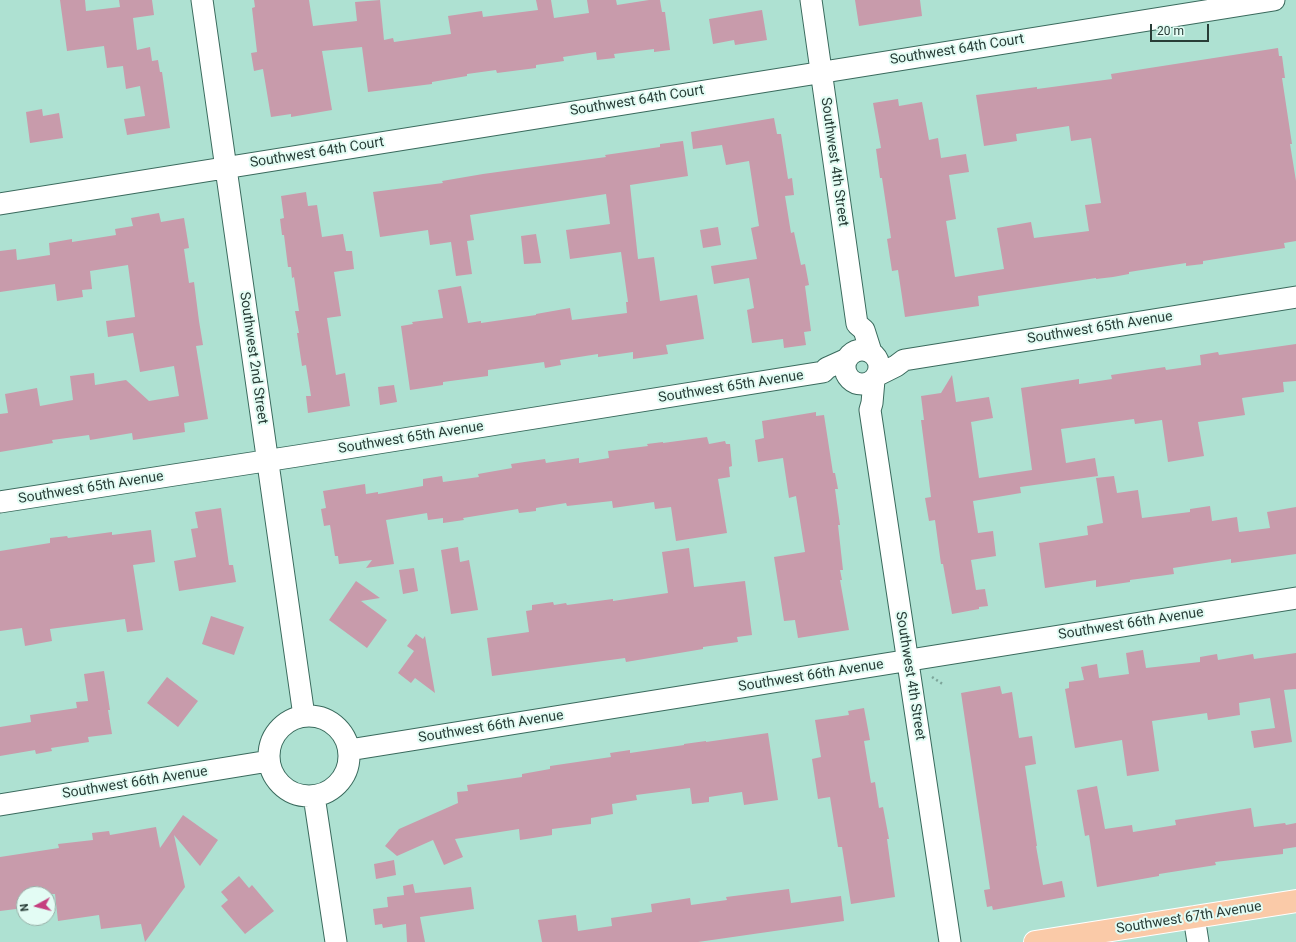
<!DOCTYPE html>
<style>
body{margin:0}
#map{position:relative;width:1296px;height:942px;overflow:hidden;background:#aee1d2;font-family:Roboto,sans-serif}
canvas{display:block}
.north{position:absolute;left:16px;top:886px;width:40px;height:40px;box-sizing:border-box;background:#e3fcf4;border:1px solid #98b0a8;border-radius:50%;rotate:263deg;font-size:11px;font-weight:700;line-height:16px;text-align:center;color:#283d37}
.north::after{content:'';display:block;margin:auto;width:14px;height:18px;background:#c53f7f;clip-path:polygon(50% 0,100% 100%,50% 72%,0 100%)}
.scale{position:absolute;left:1150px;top:24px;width:59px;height:18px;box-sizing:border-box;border:2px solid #283d37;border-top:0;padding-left:5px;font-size:12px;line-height:14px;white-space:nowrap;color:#283d37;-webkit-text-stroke:3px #e3fcf4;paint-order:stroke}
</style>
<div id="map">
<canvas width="1296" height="942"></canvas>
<div class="north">N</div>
<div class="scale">20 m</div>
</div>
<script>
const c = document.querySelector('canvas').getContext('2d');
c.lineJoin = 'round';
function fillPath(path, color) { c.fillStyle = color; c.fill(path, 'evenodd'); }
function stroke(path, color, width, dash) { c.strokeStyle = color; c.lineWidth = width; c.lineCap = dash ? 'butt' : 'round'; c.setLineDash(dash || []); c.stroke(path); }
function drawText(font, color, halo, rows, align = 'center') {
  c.font = font + ' Roboto,sans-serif'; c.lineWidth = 4; c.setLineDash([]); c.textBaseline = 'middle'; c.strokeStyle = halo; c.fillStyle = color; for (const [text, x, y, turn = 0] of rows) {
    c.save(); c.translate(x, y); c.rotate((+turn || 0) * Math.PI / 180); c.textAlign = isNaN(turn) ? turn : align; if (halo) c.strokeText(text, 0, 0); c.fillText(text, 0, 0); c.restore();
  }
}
fillPath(new Path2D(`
 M60,0h25l1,11 34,-4 -1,-7h33l2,15 -21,3 4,32 13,-3 2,14 6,-1 2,12h2l8,56 -43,7 -3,-16 21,-3 -5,-30 -14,3 -3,-23 -16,2 -3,-22 -37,5z
 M254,0h55l4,26 44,-5 -2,-19 25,-2 4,40 9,-2 1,4 57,-8 -3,-18 34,-5 1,6 55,-7 -2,-10h15l3,18 35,-5 -2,-13h29l1,5 32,-5h11l2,12h3l5,38 -16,2v-3l-40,5 1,4 -18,2 -1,-8 -33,5 1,4 -28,4v3l-39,5 -1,-3 -29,4v2l-35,6v2l-64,8 -6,-45 -40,4 10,59 -41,7v-3l-20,3 -8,-48 -9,2 -3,-18 6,-1 -5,-44 3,-1z
 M855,0h65l2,16 -63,10z
 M762,10l5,30 -32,5 -1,-5 -21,4 -4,-25z
 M1278,48l1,8h3l3,22h-3l10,66h-2l6,37v60l-12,2 1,5 -82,13v3l-17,2v-3l-57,9v2l-16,3 -17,2v-1l-118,18 1,10 -74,11 -7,-47 -6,1 -5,-32 4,-1 -9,-60h-2l-4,-29 5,-1 -8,-45 25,-4 1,7 23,-4 7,38 9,-2 3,20 25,-4 3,18 -20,3 7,44 -10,2 9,56 49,-8 -7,-41 34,-6 3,16 55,-7 -4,-26 16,-2 -10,-65 -20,3 -2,-15 -53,8 1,7 -33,5 -8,-51 61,-8v2l75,-10 -1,-5z
 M42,109l1,7 16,-3 4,25 -33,5 -4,-31z
 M774,118l3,16h4l7,45 4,-1 2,17 -9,1 6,37 3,-1 7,33 4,-1 4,21 -4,1 6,45 -7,1 2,13 -22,3 -1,-9 -31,4 -5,-33 7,-2 -5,-30 -35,6 -3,-18 46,-7 -6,-31 8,-2 -10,-65 -23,4 -4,-20 -29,4 -2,-17z
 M683,141l5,35 -58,9 8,74 16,-2 6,44 37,-6 7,44 -38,6 2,9 -35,5v-7l-35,5v-3l-38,6 1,5 -16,3 -1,-6 -56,8v6l-45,6v3l-33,5 -9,-64 12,-2 -1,-2 31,-4 -5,-28 23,-4 7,37 13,-2v2l55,-8v-1l34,-6 2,12 55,-7 -1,-11h2l-7,-50 -51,7 -4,-29 44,-6 -4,-30 -136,21 4,25 -7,1 5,33 -16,2 -5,-34 -21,3 -2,-15 -48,7 -7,-45 70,-9 -1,-2 41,-7 123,-17 -1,-2 55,-8v-3z
 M306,192l2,14 9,-1 5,32 21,-3 3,17h6l2,18 -20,3 7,44 -14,2 9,57 9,-2 5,33 -42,7 -2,-17h5l-5,-31 -4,1 -5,-33h2l-4,-22h4l-5,-34 -2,1 -1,-11h-3l-4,-32h-2l-2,-16 4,-1 -3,-22z
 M159,213l2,9 23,-4 5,30 -5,1 5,34 5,-1 5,39 4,24 -7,1 12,73 -24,4 1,9 -52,8 -1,-7 -42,7 -1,-5 -37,5 1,3 -53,9v-38l8,-1 -3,-19 32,-6 3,18 33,-6 -3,-24 24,-3 1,12 31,-5 23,21 30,-5 -5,-30 -34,6 -7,-39 -25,4 -2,-16 29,-4 -7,-52 -38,6 2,18 -10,1 1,7 -26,4 -2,-17 -55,8v-41l16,-2 1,11 33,-5 -1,-12 23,-4v3l44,-7 -1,-6 18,-3 -2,-8z
 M718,227l3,18 -18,3 -3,-18z
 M536,234l5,29 -17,1 -3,-28z
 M1296,344v37l-13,1 1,10 -42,6 3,17 -47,7 6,34 -36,6 -6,-42 -27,4 -1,-5 -73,10 5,34 29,-5 3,18 -78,11 1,6 -48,8 5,32 15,-2 3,25 -25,4 5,30 9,-1 3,17 -9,1v2l-27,5 -9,-50h-2l-6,-44 -6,1 -4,-23 6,-1 -10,-77h3l-3,-24 20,-3 11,-18 4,27 33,-5 4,21 -22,4 8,56 53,-8 -11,-82 58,-9v5l33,-5 -1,-4 54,-8 1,3 35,-5 -1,-10 18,-3 1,3z
 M394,385l3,17 -17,3 -2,-18z
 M816,412v4l8,-1 9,58h2l3,16h-3l5,36h-2l5,45h-3l2,10h-2l9,50 -51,8 -3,-18 -11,1 -10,-64 31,-5 -9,-56 -7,2 -6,-40 -25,4 -3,-22 9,-2 -2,-17z
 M707,437l2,7 16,-3 1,3h4l2,22 -3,1 1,10 -12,2 9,54 -51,8 -5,-34 -16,2 -1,-7 -41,6 -1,-7 -45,5 -1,-3 -30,5v3l-17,2 -1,-4 -55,9 1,2 -21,3v-5l-15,2 -1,-7 -41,7 8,44 -28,4 6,-8 -33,4 -1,-8h-3l-5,-31 -6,1 -3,-17 5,-1 -3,-17 42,-7 1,10 12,-2v2l45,-8v-7l19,-3 1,6 36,-5 -1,-3 34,-6 -1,-4 34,-5 1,4 33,-5v5l30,-5 -1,-7 40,-5 -1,-2 16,-2v1z
 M1114,476l3,17 21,-3 4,28 48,-6v-3l20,-3 2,15 25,-4 2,15 31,-4 -3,-16 29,-5v47l-65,9v-4l-58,9 1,6 -44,6v2l-34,5v-7l-51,8 -6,-45 49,-8 -1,-9 16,-3 -7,-45z
 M221,508l8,57h4l3,17 -57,9 -5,-30 22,-4 -5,-28 7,-1 -3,-16z
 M151,530l4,32 -22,3 10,65 -16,2 -2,-13 -75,10 2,12 -27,5 -3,-18 -22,3v-80l50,-8v-5l17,-2 1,2 44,-6v3z
 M458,547l2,15 9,-2 9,50 -27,4 -10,-64z
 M689,548l5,39 51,-6 7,54 -15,2 1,5 -35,5v2l-77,13 -1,-4 -133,18 -5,-38 42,-6 -3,-21 6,-1v-5l21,-3 1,3 12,-2 1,2 46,-6v2l55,-8 -6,-41z
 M414,568l4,23 -15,3 -4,-24z
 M356,581l24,17 -19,3 26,19 -20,28 -38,-28z
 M211,616l33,11 -10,28 -32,-11z
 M416,634l7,5 2,-3 10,57 -20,-15 -4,5 -13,-10 16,-22 -7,-5z
 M1143,650l3,18 54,-6v-5l17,-3 1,6 35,-6 1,5 42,-6v36l-12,1 8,52 -38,6 -3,-17 24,-3 -5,-30 -31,5 1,12 -32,5 -1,-7 -55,8 7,50 -32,5 -5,-36 -47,8 -10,-59 4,-1v-6l15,-2 -3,-13 16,-3 2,14 30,-4 -3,-21z
 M104,671l6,39h-2l4,24 -24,3 1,5 -38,6 1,3 -16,3 -1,-4 -35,6v-29l31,-5 -1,-7 47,-7 -1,-6 12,-1 -4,-27z
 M167,677l31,24 -20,26 -31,-24z
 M1000,686l2,8 10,-2 7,46 13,-2 4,28 -11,2 12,80h-1l7,39 19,-4 3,16 -72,13 -1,-4 -5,1 -3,-17 6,-1 -29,-196z
 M864,708l6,32 -6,1 7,42 4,-1 4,26 4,-1 6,32h-2l8,58 -44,7 -9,-57h-4l-8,-50 -12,2 -6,-40 9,-2 -6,-37 34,-5 -1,-4z
 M768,733l10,67 -34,5 -2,-13 -33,5v5l-17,2 -2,-16 -54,7 1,5 -25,4 1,10 -22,4v6l-39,5v6l-32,5 -1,-11 -64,10 8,18 -19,8 -11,-25 -36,16 -12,-10 14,-17 59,-26 -1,-11 11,-1 -1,-6 55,-8v-3l28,-5v-3l61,-9 -1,-4 20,-3v3l54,-8v-1l22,-3v1z
 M1097,786l8,43 27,-4 1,7 43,-7 -1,-5 76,-12 3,19 31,-4 1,2 10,-2v24l-13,2v5l-68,8 1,3 -57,9v2l-62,11 -8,-52 -4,1 -8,-46z
 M183,815l35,25 -18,26 -26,-31 11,52 -40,55 -4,-18 -40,5 -2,-14 -41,6 -3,-27h-31v14l-24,3v-54l59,-9 -1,-4 35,-4 -1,-7 17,-2 1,4 46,-8 4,21z
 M394,860l2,15 -20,4 -2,-15z
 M239,876l10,12 3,-3 22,26 -29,23 -24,-28 7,-6 -7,-8z
 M413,884l2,9 56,-6 3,22 -54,8 5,25h-18l-1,-18 -23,4 -1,-4 -7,1 -2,-16 15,-2 -1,-10 17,-2 -1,-9z
 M789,889l2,14 50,-7 3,25 -146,21h-156l-4,-22 38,-5 2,16 34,-5 -1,-8 41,-6 -1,-8 39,-6 1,7 36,-5 -1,-3z`), '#c89bab');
const minor = new Path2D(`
 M202,0l102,716
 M811,0l46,324 7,6 7,22
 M0,204l1274,-204
 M845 367a17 17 0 1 1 34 0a17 17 0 1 1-34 0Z
 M878,375l18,-9 8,-6 392,-63
 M874,380l-2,23 -2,7 80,532
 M0,502l297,-46 526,-84 4,-4 20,-9
 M269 756a40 40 0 1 1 80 0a40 40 0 1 1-80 0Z
 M349,750l947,-152
 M314,796l22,146
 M0,805l269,-44
 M1194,917l4,25`);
const major = new Path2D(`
 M1035,942l261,-41`);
stroke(minor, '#3a6a5d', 23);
stroke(major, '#fff', 24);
stroke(new Path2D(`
 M932,677l12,8`), '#7da59a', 2.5, [2, 3]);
stroke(minor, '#fff', 21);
stroke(major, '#facaa8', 22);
drawText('14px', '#283d37', '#e3fcf4', [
 ["Southwest 64th Court",957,50,-9],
 ["Southwest 64th Court",637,101,-9],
 ["Southwest 64th Court",317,153,-9],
 ["Southwest 4th Street",834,162,82],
 ["Southwest 65th Avenue",1100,328,-9],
 ["Southwest 2nd Street",253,358,82],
 ["Southwest 65th Avenue",731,387,-9],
 ["Southwest 65th Avenue",411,438,-9],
 ["Southwest 65th Avenue",91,488,-9],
 ["Southwest 66th Avenue",1131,624,-9],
 ["Southwest 66th Avenue",811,676,-9],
 ["Southwest 4th Street",910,676,81],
 ["Southwest 66th Avenue",491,727,-9],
 ["Southwest 66th Avenue",135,783,-9],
 ["Southwest 67th Avenue",1189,918,-9]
]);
</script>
